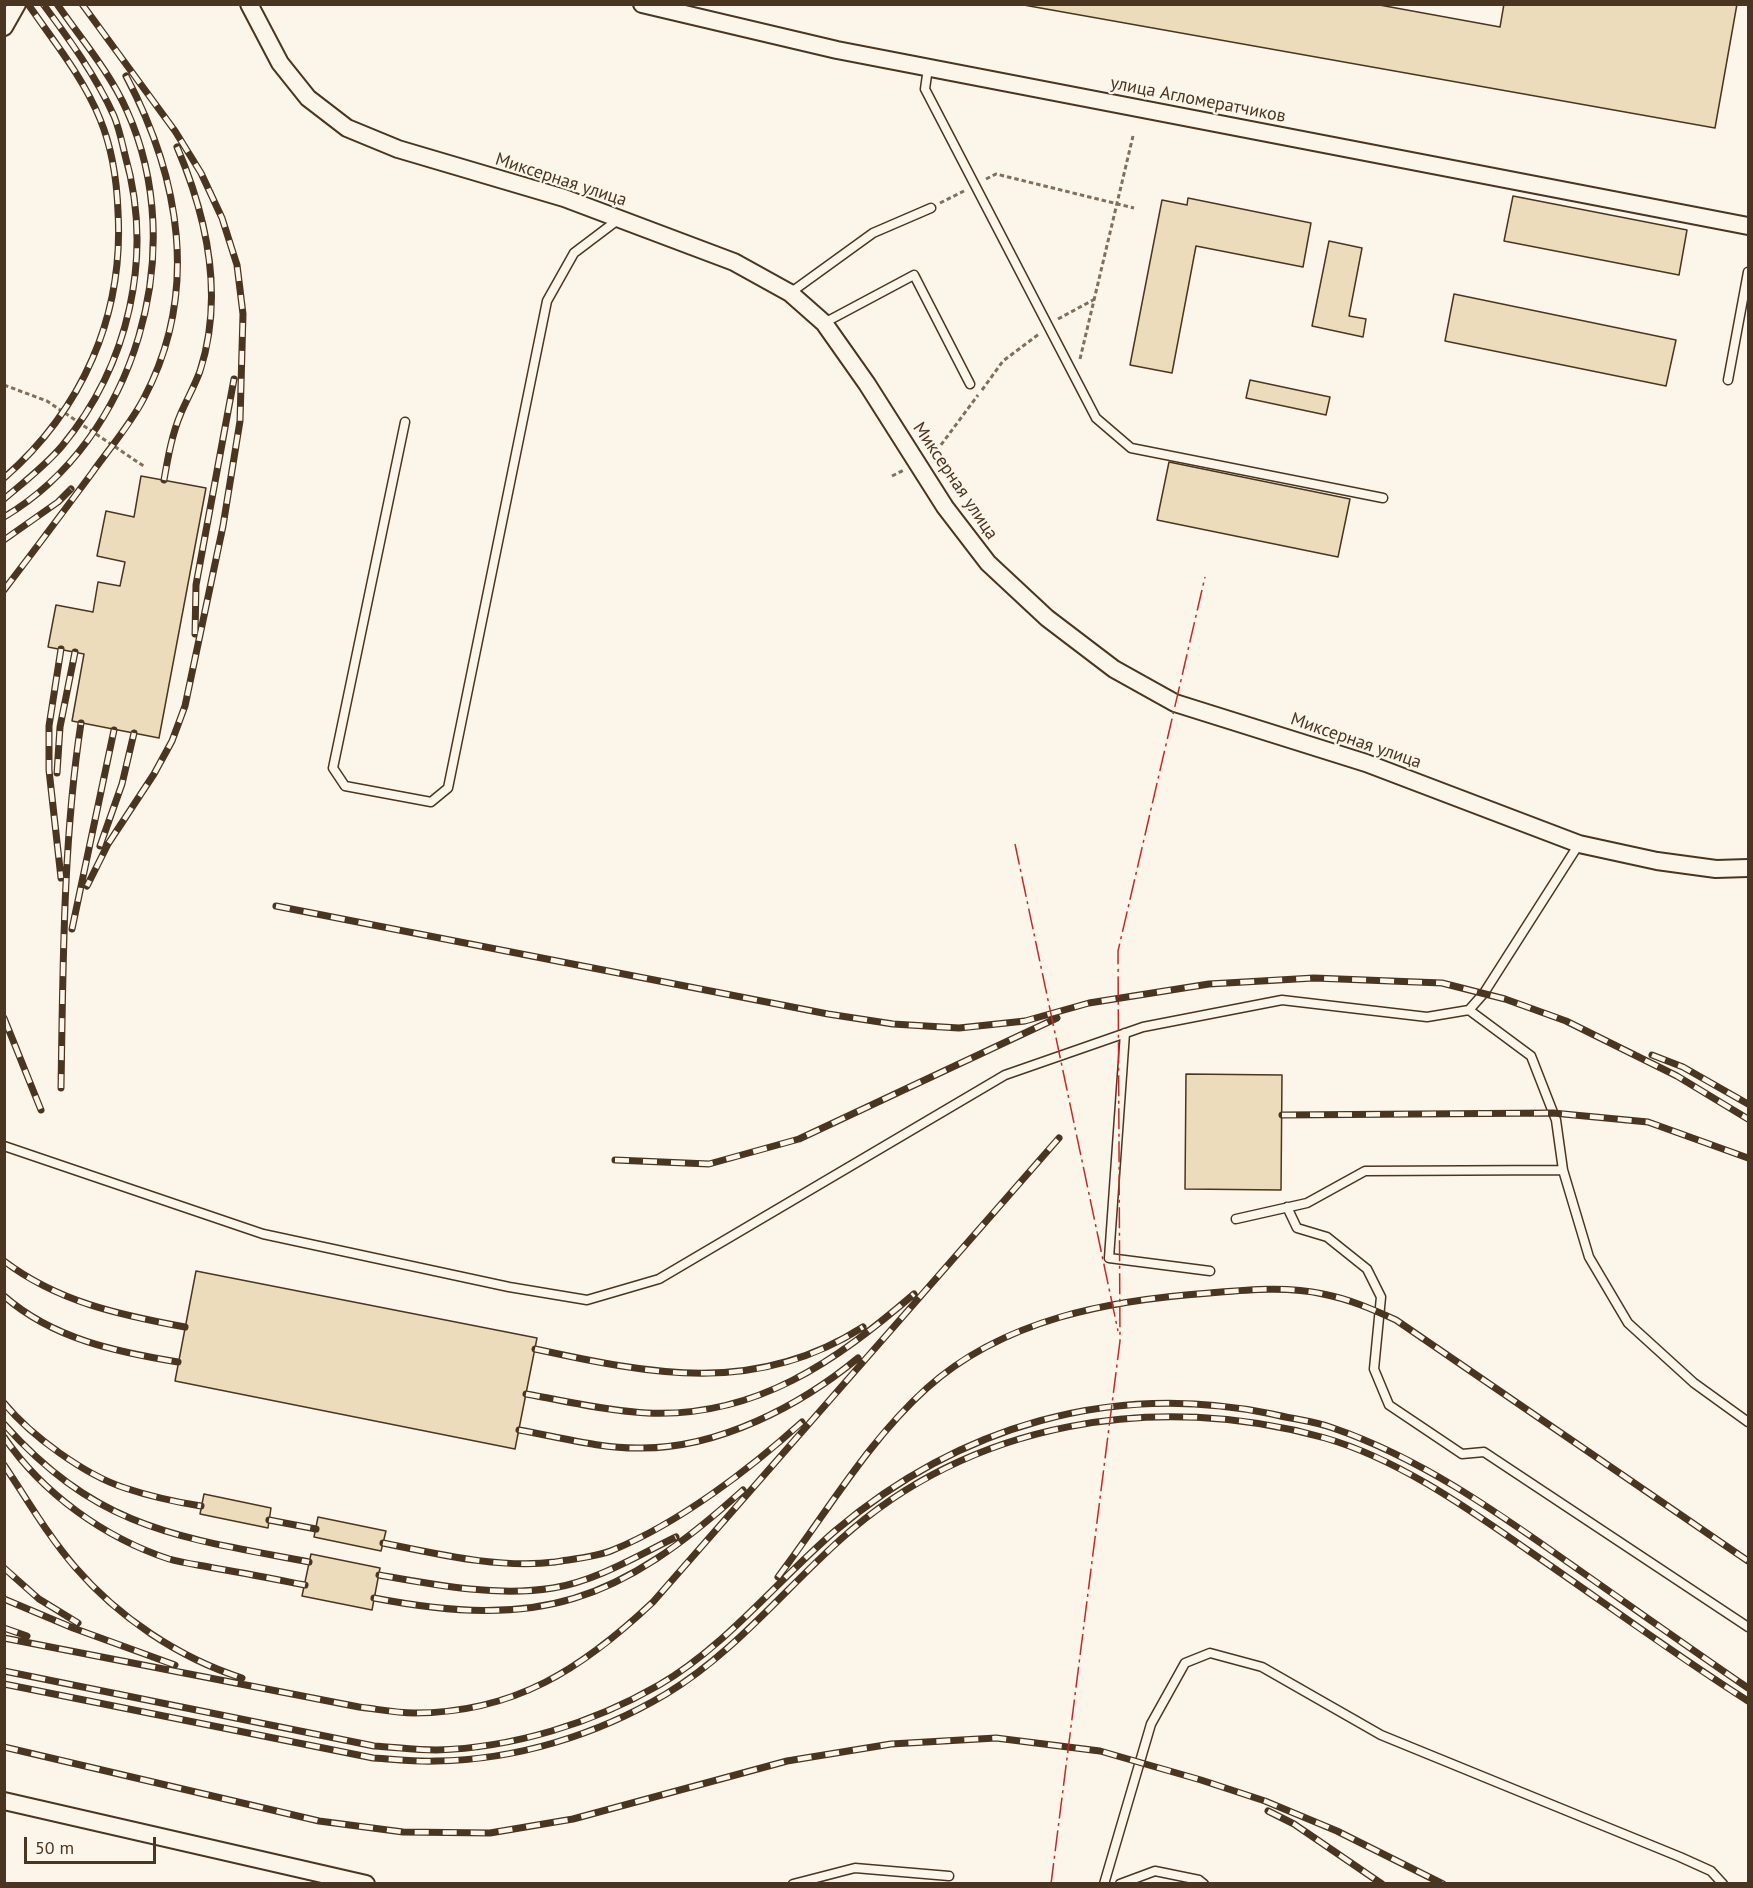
<!DOCTYPE html>
<meta charset="utf-8">
<style>
body{margin:0}
#map{position:relative;width:1753px;height:1888px;overflow:hidden;background:#fbf6e9;font-family:"PT Sans",sans-serif}
canvas{display:block}
.frame{position:absolute;inset:0;border:6px solid #4a3520;pointer-events:none}
.scale{position:absolute;left:24px;top:1837px;width:132px;height:27px;box-sizing:border-box;border:3px solid #4a3520;border-top:0;padding-left:8px;font-size:18px;line-height:21px;white-space:nowrap;color:#4a3520;-webkit-text-stroke:4px #fbf6e9;paint-order:stroke}
</style>
<div id="map">
<canvas width="1753" height="1888"></canvas>
<div class="frame"></div>
<div class="scale">50 m</div>
</div>
<script>
const c = document.querySelector('canvas').getContext('2d');
c.lineJoin = 'round';
function fillPath(path, color) { c.fillStyle = color; c.fill(path, 'evenodd'); }
function stroke(path, color, width, dash) { c.strokeStyle = color; c.lineWidth = width; c.lineCap = dash ? 'butt' : 'round'; c.setLineDash(dash || []); c.stroke(path); }
function drawText(font, color, halo, rows, align = 'center') {
  c.font = font + ' "PT Sans",sans-serif'; c.lineWidth = 4.5; c.setLineDash([]); c.textBaseline = 'middle'; c.strokeStyle = halo; c.fillStyle = color; for (const [text, x, y, turn = 0] of rows) {
    c.save(); c.translate(x, y); c.rotate((+turn || 0) * Math.PI / 180); c.textAlign = isNaN(turn) ? turn : align; if (halo) c.strokeText(text, 0, 0); c.fillText(text, 0, 0); c.restore();
  }
}
const building = new Path2D(`
 M1018,4h356l126,23 4,-23h233l-22,124z
 M1513,196l174,34 -8,45 -175,-34z
 M1188,198l123,25 -8,44 -107,-21 -24,127 -42,-8 32,-165 25,5z
 M1329,241l33,7 -13,68 17,3 -3,18 -51,-11z
 M1454,294l222,46 -10,46 -221,-45z
 M1250,380l80,17 -4,18 -80,-17z
 M1169,462l181,37 -12,58 -181,-37z
 M141,476l65,12 -47,250 -87,-17 12,-67 -36,-7 8,-42 37,7 5,-30 22,4 5,-24 -28,-6 9,-45 28,6z
 M1186,1074l96,1 -1,115 -96,-1z
 M196,1271l341,67 -22,111 -340,-68z
 M204,1494l67,14 -3,20 -68,-14z
 M318,1517l68,14 -5,20 -67,-14z
 M311,1554l69,14 -8,42 -70,-14z`);
fillPath(building, '#ecdcbc');
stroke(building, '#4a3520', 1.5);
const service = new Path2D(`
 M928,68l-3,21 171,329 35,30 252,50
 M790,293l83,-60 58,-25
 M824,323l90,-48 56,109
 M1728,380l20,-108
 M405,422l-72,346 12,18 86,16 17,-14 99,-487 27,-48 45,-34
 M1469,1010l62,46 25,64 7,50 26,87 39,66 66,60 54,39
 M1125,1033l-16,225 101,13
 M4,1146l259,88 246,53 78,13 72,-21 346,-204 138,-48 139,-27 145,17 42,-7 15,-17 95,-149
 M1287,1207l10,21 30,9 40,32 14,28 -7,72 15,36 73,49 22,-2 264,175
 M1236,1219l71,-16 58,-32 198,-1
 M793,1884l62,-16 94,8
 M1104,1884l47,-160 34,-61 25,-10 52,14 119,68 299,122 31,14 12,13
 M1120,1884l35,-13 44,9 5,4`);
const minor = new Path2D(`
 M249,4l31,59 28,35 39,30 51,21 166,49 170,64 56,31 34,30 43,61 78,123 43,56 59,55 67,51 61,34 191,60 213,81 78,17 59,8 32,-1
 M642,4l195,46 911,176
 M4,27l13,-23
 M4,1801l362,83`);
stroke(service, '#4a3520', 11);
stroke(minor, '#4a3520', 20);
stroke(new Path2D(`
 M986,179l10,-5 138,34
 M940,203l24,-12
 M1058,319l37,-20
 M1080,359l53,-223
 M4,385l43,16 98,66
 M982,390l21,-29 36,-27
 M932,457l46,-62
 M892,476l12,-6`), '#7f6f5c', 3, [4.5, 3]);
stroke(service, '#fbf6e9', 8);
stroke(minor, '#fbf6e9', 16);
const rail = new Path2D(`
 M82,4l93,127 26,42 21,45 15,47 6,49 -3,107 -17,105 -38,180 -13,35 -18,33 -46,70 -21,42
 M4,478c78,-68 120,-162 114,-266 -1,-30 -6,-64 -18,-93 -17,-42 -46,-77 -72,-115
 M164,480c4,-23 8,-46 17,-67 6,-14 14,-28 19,-42 24,-74 7,-154 -23,-224
 M4,499c20,-17 41,-33 58,-53 67,-81 92,-190 63,-291 -3,-13 -6,-27 -11,-39 -18,-40 -45,-77 -71,-112
 M4,517c132,-78 186,-267 123,-406 -17,-39 -46,-72 -70,-107
 M4,540l54,-38 13,-13
 M4,590c30,-39 59,-78 88,-117 17,-24 38,-48 52,-75 56,-106 36,-220 -18,-322
 M195,634l1,-49 38,-206
 M61,649l-12,77v44l12,108
 M57,773l3,-46 15,-75
 M100,846l22,-62 12,-51
 M276,906l552,108 65,10 66,4 66,-7 64,-18 120,-19 105,-6 128,5 63,16 61,22 111,55 71,43
 M72,929l42,-199
 M4,1018l37,92
 M1652,1055l31,12 65,37
 M61,1088c2,-118 2,-248 20,-365
 M1282,1115l271,-2 95,9 100,36
 M615,1160l94,4 90,-25 258,-121
 M4,1261c54,41 116,54 181,66
 M4,1296c49,43 113,56 174,66
 M535,1349c116,25 220,47 328,-22
 M526,1394c40,7 81,17 121,19 109,5 189,-52 267,-119
 M4,1403c27,33 81,72 121,85 24,8 51,14 76,18
 M4,1424c95,106 174,113 305,138
 M519,1430c40,7 82,19 123,18 77,0 158,-42 216,-90
 M4,1437c39,57 101,101 165,122 14,4 30,6 45,9 30,5 60,11 91,17
 M4,1465c23,34 44,71 71,102 43,50 104,91 167,111
 M269,1520l47,9
 M383,1543c55,11 116,26 172,19 18,-3 42,-5 58,-12 66,-27 137,-81 189,-128
 M4,1568l35,31 39,24
 M379,1575c56,10 117,22 174,13 43,-7 84,-32 123,-51
 M778,1577c48,-63 89,-135 149,-189 77,-69 183,-88 283,-95 36,-3 77,-7 113,1 26,5 49,15 73,26l352,241
 M374,1598c166,32 244,5 369,-108
 M4,1599l69,29 102,37
 M4,1628l23,8
 M4,1638l355,69c18,2 37,6 55,6 101,0 169,-45 239,-111l406,-464
 M4,1671l370,75c20,1 41,4 62,4 77,-2 157,-27 223,-65 66,-38 119,-105 176,-154 124,-105 277,-150 437,-117 20,5 42,7 61,14 87,30 161,82 236,135 60,42 119,84 179,125
 M4,1684l369,74c21,1 42,4 63,3 80,-1 161,-26 230,-67 67,-40 117,-103 175,-155 131,-118 316,-148 484,-101 73,21 142,70 204,113 73,50 145,103 219,150
 M4,1747l315,74 84,11 87,1 83,-14 214,-58 104,-17 105,-6 104,13 101,29 64,21 72,30 106,53
 M1268,1811l26,13 88,60`);
stroke(rail, '#4a3520', 7);
stroke(rail, '#fbf6e9', 4.5, [14]);
stroke(new Path2D(`
 M1015,844l103,487
 M1051,1884l69,-543 -2,-390 87,-374`), '#c62828', 1.5, [21, 4.5, 3, 4.5]);
drawText('18px', '#4a3520', '#fbf6e9', [
 ["улица Агломератчиков",1198,100,11],
 ["Миксерная улица",561,180,18],
 ["Миксерная улица",955,481,56],
 ["Миксерная улица",1356,741,19]
]);
</script>
